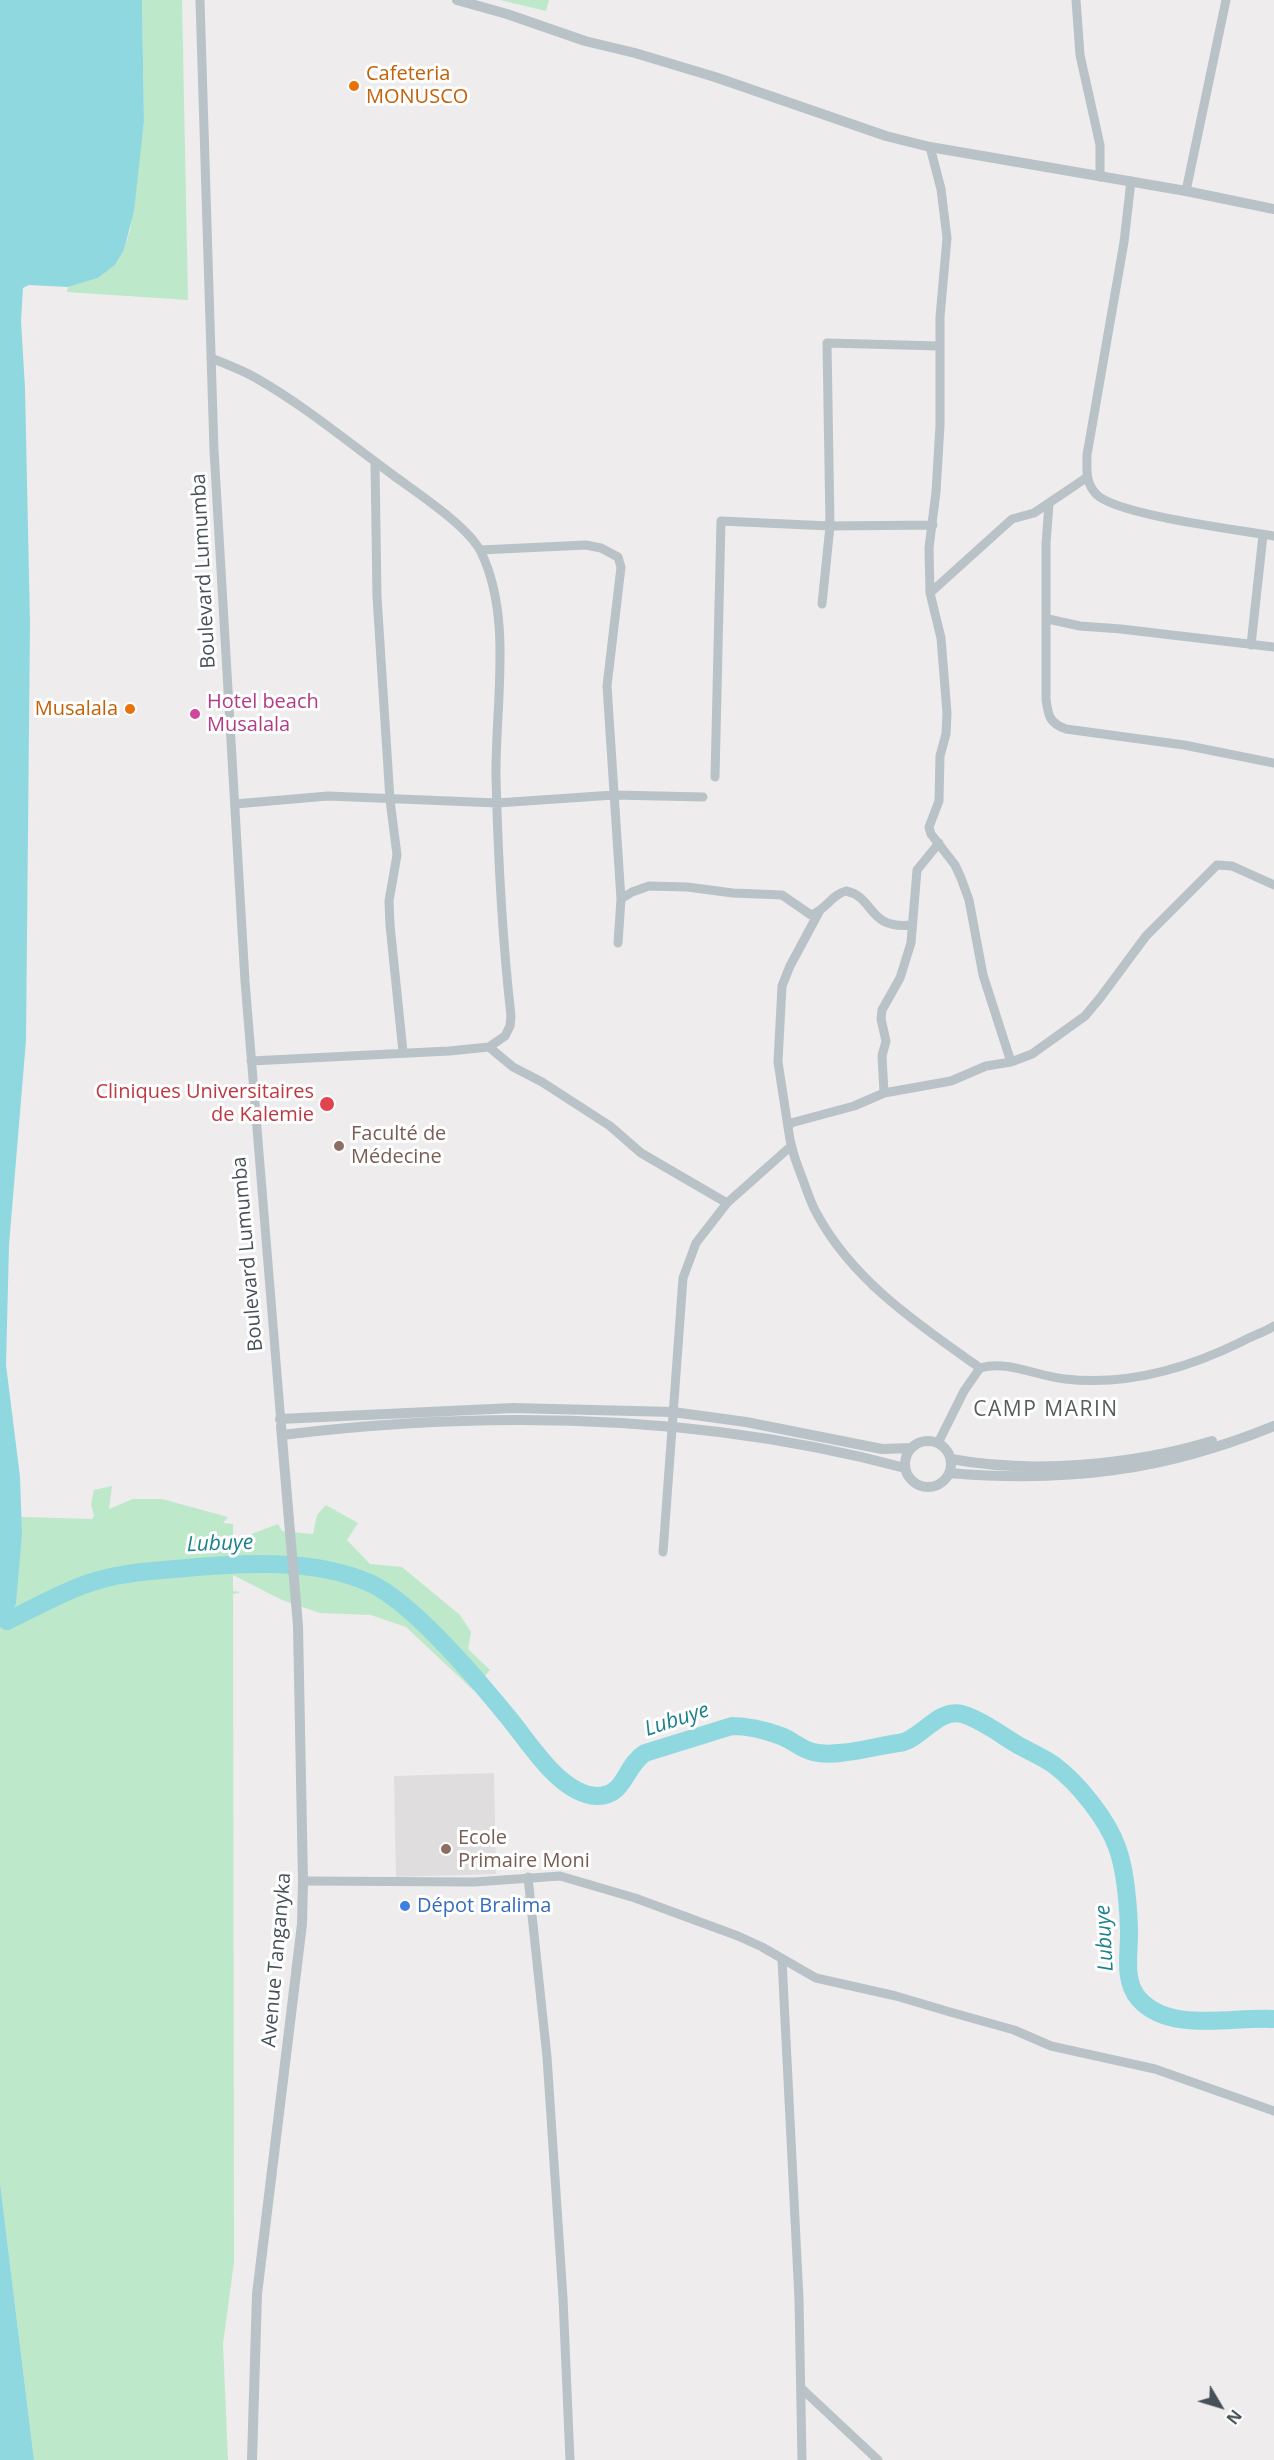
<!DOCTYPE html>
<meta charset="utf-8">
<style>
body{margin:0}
#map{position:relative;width:1274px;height:2460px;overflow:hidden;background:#eeecec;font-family:"Open Sans",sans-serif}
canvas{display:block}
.north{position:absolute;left:1190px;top:2376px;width:60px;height:60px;-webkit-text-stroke:4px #fff;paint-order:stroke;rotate:128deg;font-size:16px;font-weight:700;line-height:24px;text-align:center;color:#465157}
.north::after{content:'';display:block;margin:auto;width:21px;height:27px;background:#465157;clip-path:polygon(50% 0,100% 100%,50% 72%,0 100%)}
</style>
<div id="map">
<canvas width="1274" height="2460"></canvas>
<div class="north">N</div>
</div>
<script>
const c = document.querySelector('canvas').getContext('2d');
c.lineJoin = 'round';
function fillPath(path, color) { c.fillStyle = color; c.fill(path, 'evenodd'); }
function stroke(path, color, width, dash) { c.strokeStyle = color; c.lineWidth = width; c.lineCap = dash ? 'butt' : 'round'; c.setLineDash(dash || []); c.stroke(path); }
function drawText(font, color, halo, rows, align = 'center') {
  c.font = font + ' "Open Sans",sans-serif'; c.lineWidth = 6; c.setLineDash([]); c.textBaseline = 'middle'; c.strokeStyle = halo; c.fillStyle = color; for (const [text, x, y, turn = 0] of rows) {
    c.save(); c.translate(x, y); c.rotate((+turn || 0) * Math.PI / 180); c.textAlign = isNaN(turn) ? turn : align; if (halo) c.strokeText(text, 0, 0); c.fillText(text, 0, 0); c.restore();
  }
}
fillPath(new Path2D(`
 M494,1773l2,101 -100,3 -2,-101z`), '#dfdddd');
fillPath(new Path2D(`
 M142,0h40l6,300 -121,-8 1,-5 30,-9 17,-13 9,-15 6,-20 14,-109z
 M500,0h49l-3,11z
 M112,1486l-3,23 24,-10h29l66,18 -5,6 10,1v17l45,-17 4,7 31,3 4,-19 9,-10 32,18 -11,17 23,24 32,3 58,48 11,17 -3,17 22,21 -17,20 -67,-63 -35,-12 -51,-2 -38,-13 -49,-25v16l8,1 -8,2 1,668 -11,82 5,116h-194l-34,-277v-557l7,-5 15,-87 -1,-17 71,2 2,-3 -3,-12 3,-14z`), '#bee8ca');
fillPath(new Path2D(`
 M0,0h142l2,121 -10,90 -10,39 -9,15 -17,13 -30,9 -39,-2 -6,3 -2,33 4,67 5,235 -4,417 -17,205 -3,120 14,112 2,57 -6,69 -5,12 -11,11z
 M0,2183l34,277h-34z`), '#90d8e0');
stroke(new Path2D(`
 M7,1621c30,-14 60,-32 92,-41 25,-7 50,-9 76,-11 62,-6 139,-12 197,15 42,21 105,95 136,133 21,25 52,78 89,79 29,0 27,-30 48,-43l87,-27c16,0 33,4 49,10 11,4 20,13 32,16 23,6 62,-6 86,-9 22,-3 38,-35 63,-29 20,6 39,21 56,31 12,7 25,12 36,20 24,18 53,54 63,82 9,24 11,56 12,81 1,23 -7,52 10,71 31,35 95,17 135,20`), '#90d8e0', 18);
stroke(new Path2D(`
 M200,0l14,450 31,531 36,442
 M1076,0l4,55 20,90v32
 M930,147l11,42 6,49 -7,79v108l-4,67 -7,56 1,45
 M1131,181l-7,61 -37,213c0,15 -2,27 9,39 20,21 143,36 178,42
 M1186,191l40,-191
 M211,358c15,6 31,12 45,20 49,28 92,64 137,97 24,18 75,51 88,77 32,66 14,154 15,225 2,79 6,160 15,239l-1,10 -5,10 -16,11 -40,4 -198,10
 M375,462l2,135 13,203 7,55 -8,46 1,24 13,127
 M1049,504l-3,40v155c2,16 3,24 20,30l118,16 90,18
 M480,550l106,-5 15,3 17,9 3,10 -14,119 14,213
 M822,604l8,-78 -3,-183 112,3
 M1048,619l32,7 41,3 153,18
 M1251,645l12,-110
 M715,777l6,-256 109,5 103,-1
 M235,804l93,-8 169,7 117,-8 89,2
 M618,943l3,-44 11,-7 17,-6 38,1 46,6 49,2 29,20c15,-5 20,-20 35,-24 29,6 21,39 66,34
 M489,1047l24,20 29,15 68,44 31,27 86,50
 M1011,1062l-28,-87 -14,-75 -8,-22 -6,-13 -24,-31 -2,-7 10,-26 1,-45 6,-22 1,-21 -6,-75 -11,-45 82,-74 22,-6 52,-35
 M884,1093l-2,-37 4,-15 -5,-22 1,-9 18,-32 11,-35 6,-73 22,-27
 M788,1127l-10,-65 4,-76 8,-20 29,-54
 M980,1368c-61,-43 -127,-87 -163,-154 -6,-10 -10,-23 -14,-34 -7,-18 -13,-34 -15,-53l3,-4 63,-17 30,-13 67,-12 35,-15 25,-4 21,-8 53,-38 15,-18 46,-62 71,-71 15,1 42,19
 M938,1443l26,-52 16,-23c28,-8 56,8 85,11 62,7 121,-10 176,-37 11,-6 23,-10 33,-16
 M663,1552l20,-274 13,-35 31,-40 63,-56
 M528,1877l19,180 16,241 7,162
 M303,1881l171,1 86,-6 75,22 103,38 24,11 54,31 80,18 54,16 64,18 37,16 104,23 119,42
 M782,1960l17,339 3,161
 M801,2388l77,72`), '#b9c2c7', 9);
stroke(new Path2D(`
 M457,0l50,14 78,27 50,12 80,24 171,59 44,11 256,44 88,18
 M280,1419l233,-11 160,4 73,10 136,27 29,-1
 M282,1435c206,-25 421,-21 623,33
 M905 1464a23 23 0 1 1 46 0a23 23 0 1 1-46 0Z
 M951,1459c81,15 182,6 261,-18
 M949,1473c118,10 215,-2 325,-47
 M252,2460l5,-166 45,-370 1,-43 -5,-255 -17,-200`), '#b9c2c7', 10);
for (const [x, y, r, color] of [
 [354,86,6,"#e8710a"],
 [130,709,6,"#e8710a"],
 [195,714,6,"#d1479c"],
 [327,1104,8,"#e0444e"],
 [339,1146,6,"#8d6e63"],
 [446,1849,6,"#8d6e63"],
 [405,1906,6,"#3f7fe0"]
]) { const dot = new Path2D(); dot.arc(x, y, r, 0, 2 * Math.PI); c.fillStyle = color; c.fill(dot); stroke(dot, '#fff', 2); }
drawText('20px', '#c56008', '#fff', [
 ["Cafeteria",366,74],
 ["MONUSCO",366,97],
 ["Musalala",118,709,"right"]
], 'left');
drawText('20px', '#465157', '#fff', [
 ["Boulevard Lumumba",204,571,-93],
 ["Boulevard Lumumba",248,1254,-95],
 ["Avenue Tanganyka",277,1960,-85]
]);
drawText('20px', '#b23c85', '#fff', [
 ["Hotel beach",207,702],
 ["Musalala",207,725]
], 'left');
drawText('20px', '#be3a42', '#fff', [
 ["Cliniques Universitaires",314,1092],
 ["de Kalemie",314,1115]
], 'right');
drawText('20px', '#785e54', '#fff', [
 ["Faculté de",351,1134],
 ["Médecine",351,1157],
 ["Ecole",458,1838],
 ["Primaire Moni",458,1861]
], 'left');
drawText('20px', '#366cbe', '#fff', [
 ["Dépot Bralima",417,1906]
], 'left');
c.letterSpacing = '1.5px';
drawText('21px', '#595d60', '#fff', [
 ["CAMP MARIN",1046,1410]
]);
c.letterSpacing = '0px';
drawText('italic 21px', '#1b828d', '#fff', [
 ["Lubuye",220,1544,-2],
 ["Lubuye",677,1720,-18],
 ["Lubuye",1105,1938,-93]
]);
</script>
